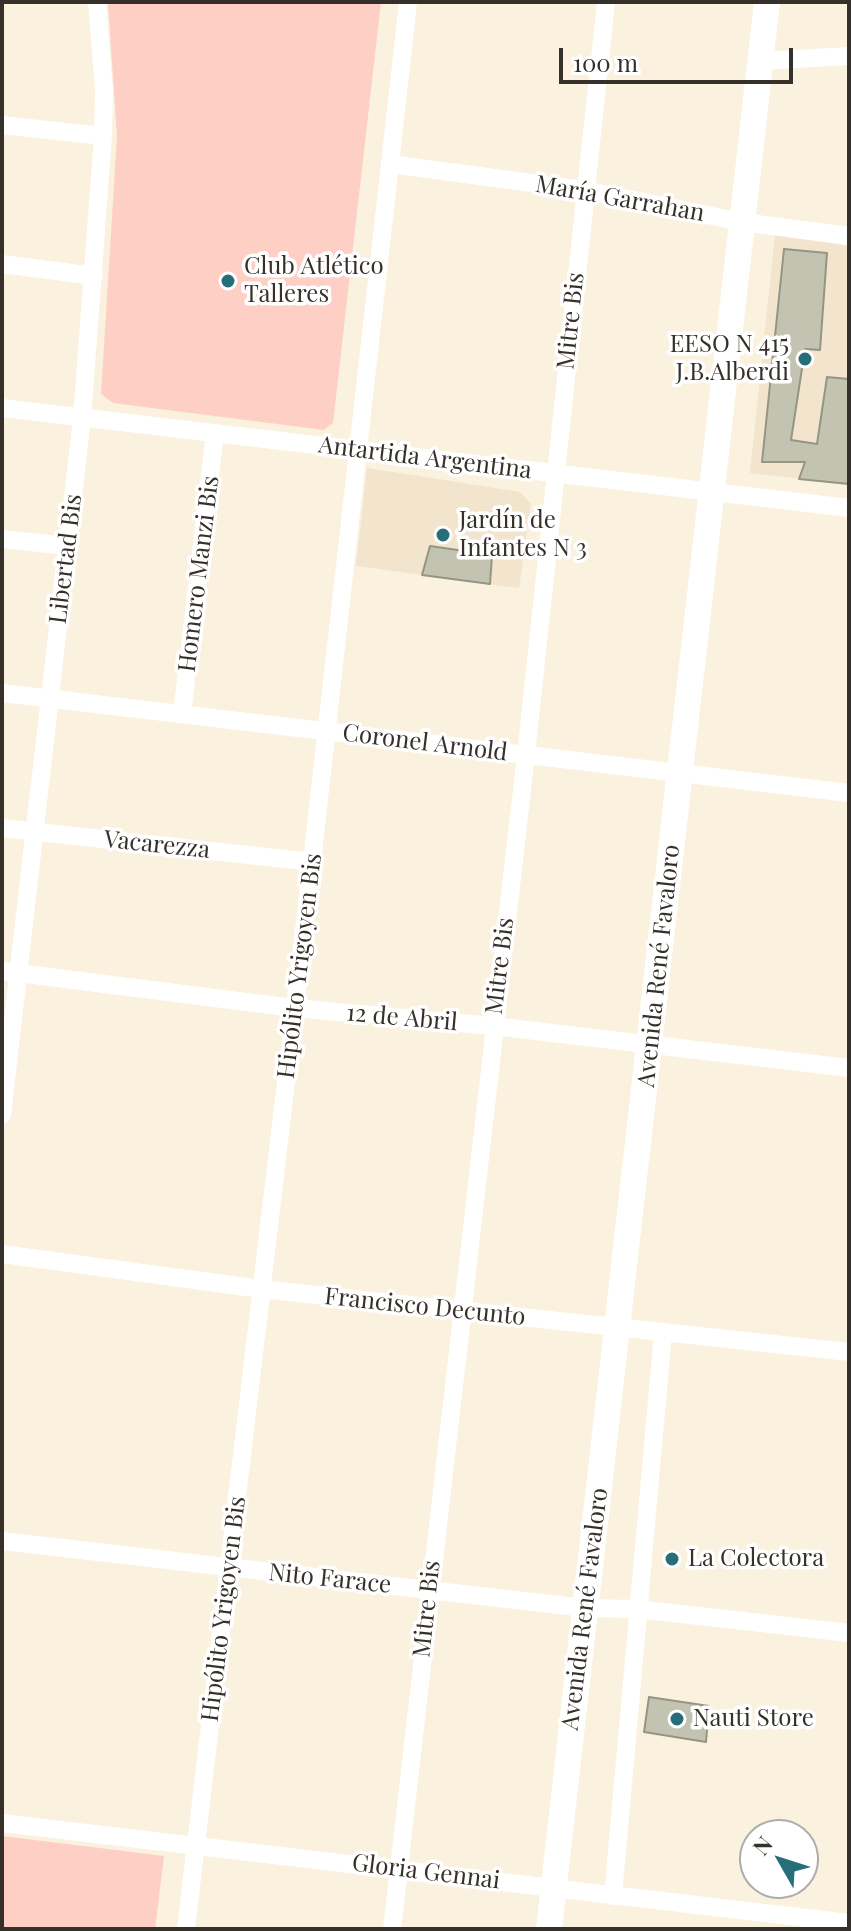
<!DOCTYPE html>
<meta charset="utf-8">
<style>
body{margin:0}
#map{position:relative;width:851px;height:1931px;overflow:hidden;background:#faf1de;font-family:"Playfair Display",serif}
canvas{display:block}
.frame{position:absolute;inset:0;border:4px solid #35312a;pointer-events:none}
.north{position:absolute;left:739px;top:1819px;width:80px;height:80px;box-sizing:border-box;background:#fff;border:2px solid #aeadaa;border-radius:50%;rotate:309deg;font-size:22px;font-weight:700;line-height:32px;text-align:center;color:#35312a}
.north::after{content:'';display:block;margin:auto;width:28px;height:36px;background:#276e7b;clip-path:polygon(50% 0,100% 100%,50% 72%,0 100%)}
.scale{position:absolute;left:559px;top:48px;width:234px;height:36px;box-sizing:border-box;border:4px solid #35312a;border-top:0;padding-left:10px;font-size:24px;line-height:28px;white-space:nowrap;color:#35312a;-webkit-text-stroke:6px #fff;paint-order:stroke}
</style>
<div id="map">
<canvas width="851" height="1931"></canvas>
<div class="frame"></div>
<div class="north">N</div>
<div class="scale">100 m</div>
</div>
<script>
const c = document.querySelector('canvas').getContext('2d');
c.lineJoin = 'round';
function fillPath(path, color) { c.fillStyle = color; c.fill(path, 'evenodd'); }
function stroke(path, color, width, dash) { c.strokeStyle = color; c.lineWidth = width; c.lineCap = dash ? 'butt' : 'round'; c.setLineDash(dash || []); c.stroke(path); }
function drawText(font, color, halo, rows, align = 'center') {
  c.font = font + ' "Playfair Display",serif'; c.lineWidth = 7; c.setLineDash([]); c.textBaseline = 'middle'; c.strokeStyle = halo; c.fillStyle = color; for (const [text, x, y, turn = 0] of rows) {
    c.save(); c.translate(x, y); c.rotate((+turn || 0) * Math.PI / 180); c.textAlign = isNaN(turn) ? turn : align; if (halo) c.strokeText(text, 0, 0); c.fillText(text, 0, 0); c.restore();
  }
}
fillPath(new Path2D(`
 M775,235l74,11v238l-99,-11z
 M367,468l153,24 11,12 -12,84 -163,-22z`), '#f2e4cd');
fillPath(new Path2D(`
 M108,2h273l-48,421 -9,7 -211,-27 -12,-9 16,-257z
 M2,1836l162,20 -9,73h-153z`), '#fecfc5');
const building = new Path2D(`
 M784,249l43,4 -7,97 -15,-1 -14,91 26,4 10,-67 22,2v105l-50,-5 6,-17h-43z
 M430,546l62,9 -2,29 -68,-9z
 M649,1697l60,9 -3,36 -62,-10z`);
fillPath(building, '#c2c3b0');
stroke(building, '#959583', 2);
stroke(new Path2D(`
 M760,61l89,-5
 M2,125l101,11
 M390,164l194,26 158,32 107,14
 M2,264l92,12
 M2,408l847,100
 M2,539l65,7
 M2,693l847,100
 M182,714l33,-281
 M2,828l310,34
 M2,971l292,37 199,18 356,42
 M2,1115l80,-697 21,-282 1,-46 -7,-88
 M2,1254l259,35 588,63
 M2,1541l583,67 52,1 212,24
 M2,1823l847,100
 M613,1896l50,-563
 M186,1929l126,-1067 96,-860
 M392,1929l134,-1174 80,-753`), '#fff', 18);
stroke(new Path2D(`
 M549,1929l218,-1927`), '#fff', 26);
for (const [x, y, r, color] of [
 [228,281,8,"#276e7b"],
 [805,359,8,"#276e7b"],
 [443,535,8,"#276e7b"],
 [672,1559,8,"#276e7b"],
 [677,1719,8,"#276e7b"]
]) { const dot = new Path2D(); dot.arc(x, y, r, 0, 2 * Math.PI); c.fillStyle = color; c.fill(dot); stroke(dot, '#fff', 3); }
drawText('24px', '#35312a', '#fff', [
 ["María Garrahan",620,199,10],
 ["Mitre Bis",571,321,-84],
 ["Antartida Argentina",425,458,7],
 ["Libertad Bis",66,559,-83],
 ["Homero Manzi Bis",199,574,-83],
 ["Coronel Arnold",425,743,7],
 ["Vacarezza",157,845,6],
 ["Hipólito Yrigoyen Bis",300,966,-83],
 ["Mitre Bis",500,966,-83],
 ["Avenida René Favaloro",659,966,-84],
 ["12 de Abril",402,1018,5],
 ["Francisco Decunto",425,1307,6],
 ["Nito Farace",330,1579,6],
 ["Hipólito Yrigoyen Bis",224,1609,-83],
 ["Mitre Bis",427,1609,-84],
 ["Avenida René Favaloro",585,1609,-83],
 ["Gloria Gennai",426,1872,7]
]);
drawText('24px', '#35312a', '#fff', [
 ["Club Atlético",244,267],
 ["Talleres",244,295],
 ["EESO N 415",789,345,"right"],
 ["J.B.Alberdi",789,373,"right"],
 ["Jardín de",459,521],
 ["Infantes N 3",459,549],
 ["La Colectora",688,1559],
 ["Nauti Store",693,1719]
], 'left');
</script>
